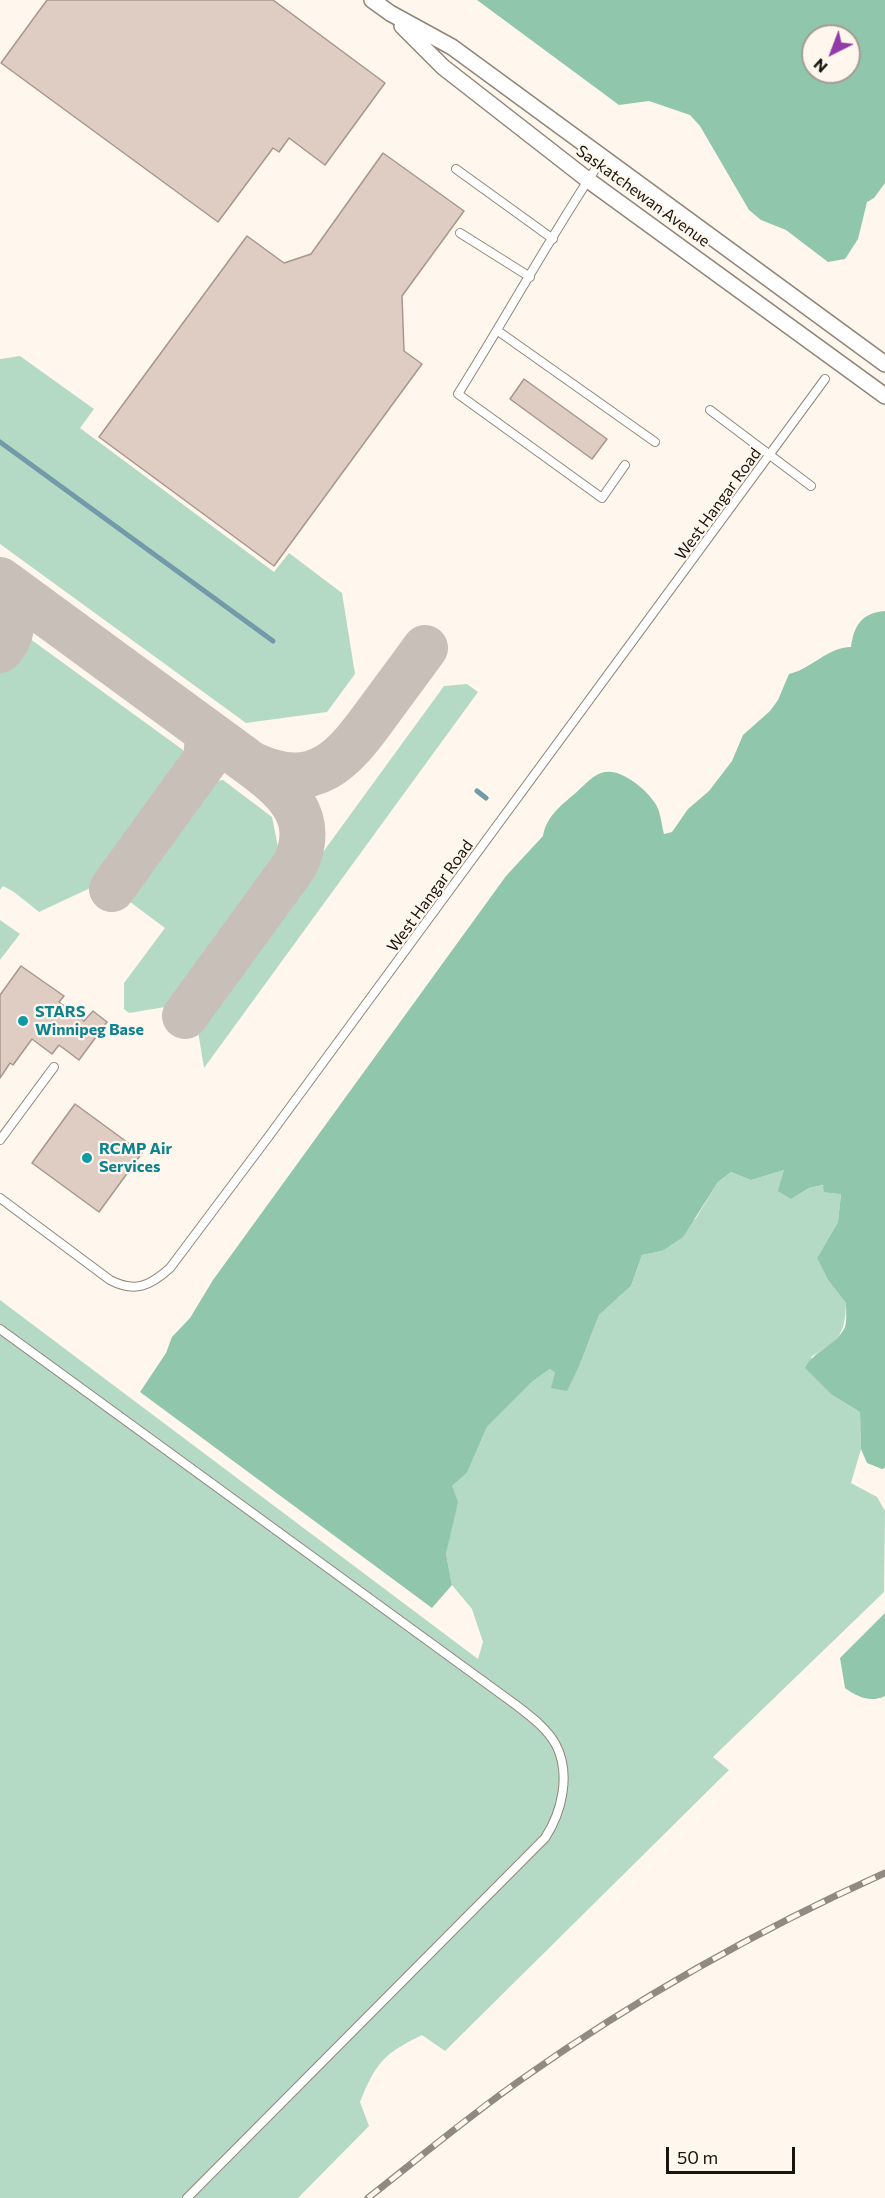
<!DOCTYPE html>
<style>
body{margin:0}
#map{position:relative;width:885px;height:2198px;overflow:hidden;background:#fff7ed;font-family:Commissioner,sans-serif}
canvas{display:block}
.north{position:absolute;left:801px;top:24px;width:60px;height:60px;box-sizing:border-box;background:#fff7ed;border:2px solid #a39c94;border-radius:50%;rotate:222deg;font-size:16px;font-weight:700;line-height:24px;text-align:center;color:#18140e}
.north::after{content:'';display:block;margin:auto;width:21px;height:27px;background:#913ba8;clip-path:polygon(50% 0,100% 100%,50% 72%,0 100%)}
.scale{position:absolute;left:666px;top:2147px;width:129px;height:27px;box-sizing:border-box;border:3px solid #18140e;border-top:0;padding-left:8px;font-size:18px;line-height:21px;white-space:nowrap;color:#18140e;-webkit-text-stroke:4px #fff7ed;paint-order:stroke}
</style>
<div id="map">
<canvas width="885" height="2198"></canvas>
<div class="north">N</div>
<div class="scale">50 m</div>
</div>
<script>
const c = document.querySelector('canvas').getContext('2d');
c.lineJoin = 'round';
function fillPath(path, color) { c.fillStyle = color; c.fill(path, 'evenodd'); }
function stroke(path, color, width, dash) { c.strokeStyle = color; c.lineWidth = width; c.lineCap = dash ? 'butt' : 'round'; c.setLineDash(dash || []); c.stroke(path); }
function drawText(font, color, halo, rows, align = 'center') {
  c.font = font + ' Commissioner,sans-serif'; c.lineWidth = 4.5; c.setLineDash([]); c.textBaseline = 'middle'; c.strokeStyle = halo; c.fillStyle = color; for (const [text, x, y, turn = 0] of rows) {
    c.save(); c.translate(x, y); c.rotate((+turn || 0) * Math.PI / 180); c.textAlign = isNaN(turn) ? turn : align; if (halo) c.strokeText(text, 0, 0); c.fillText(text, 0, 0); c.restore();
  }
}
fillPath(new Path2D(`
 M20,356l74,53 -14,19 194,144 15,-19 53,40 13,81 -28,38 -81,11 -246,-179v-185z
 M0,617l183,133 2,19 -82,113 -64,30 -25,-20 -11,-6 -3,4z
 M467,684l11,8 -274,376 -7,-43 247,-339z
 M223,780l49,37 8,40 -109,149 -42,7 -5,-4v-26l41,-55 -43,-32 82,-113z
 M0,920l20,14 -20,26z
 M784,1170l7,29 18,-11 15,-3 17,9 -3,28 -21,36 11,22 18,23c-1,34 -8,37 -35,54l21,38 28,17 1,37 -10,34 26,14 8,14 -1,81 -171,165 16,13 -284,281 -23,-16c-39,19 -46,28 -62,67l9,24 -71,72h-298v-898l478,359 5,-17 -11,-33 -20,-24 -6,-31 4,-22 2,-46 15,-13 20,-46 46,-46 17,-12 5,4 25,-9 19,-49 32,-29 11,-31 20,-4 34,-33 22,-36 13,-10 20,8z`), '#b4dac6');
fillPath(new Path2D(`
 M477,0h408v183l-11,15 -7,4 -9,37 -13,20 -17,3 -42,-32 -25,-10 -12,-10 -49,-84 -10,-11 -41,-14 -30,4zM813,36h36v36h-36z
 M885,611v857l-3,1 -15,-6 -6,-14 -1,-37 -28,-17 -27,-27c9,-18 31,-22 40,-41 2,-6 1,-17 1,-24l-18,-23 -11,-22 21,-36 3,-28 -17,-2 -1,-7 -14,3 -18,11 -13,-8 6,-21 -33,10 -20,-8 -13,10 -35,55 -21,14 -20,4 -11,31 -32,29 -19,49 -13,27 -16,-3 4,-15 -5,-4 -17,12 -46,46 -20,46 -15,13 6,16 -12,52 6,31 -20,23 -292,-216 26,-39 6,-16 18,-19 23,-38 293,-404 37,-40c3,-18 16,-29 29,-40 9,-7 18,-19 29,-23 18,-7 45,16 54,30 6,9 6,20 9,31l8,-2 16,-23 21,-18 23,-30 11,-26 27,-24 8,-11 11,-26c22,-5 39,-27 62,-27 3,-21 10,-34 34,-36z
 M885,1613v83c-14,7 -28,1 -40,-8l-5,-30z`), '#90c6ac');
stroke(new Path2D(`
 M0,442l273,199
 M477,791l9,7`), '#729aa8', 5);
stroke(new Path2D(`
 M0,580l202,148
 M0,582c11,13 15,40 8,56 -1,4 -5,8 -8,12
 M253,765c63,29 91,-6 125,-53 16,-22 32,-43 47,-64
 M112,889l94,-130 2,-21 -6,-10c15,11 30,22 45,33 37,27 71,54 48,104l-110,151`), '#c8c0b8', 46);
const building = new Path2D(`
 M47,0h226l112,83 -60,82 -36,-27 -10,14 -6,-4 -55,74 -217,-159z
 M383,153l81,58 -62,85 2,55 18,13 -148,202 -175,-129 148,-201 37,27 27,-9z
 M524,379l83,60 -15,20 -82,-60z
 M21,966l43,30 -5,6 25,19 9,-10 14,11 -28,38 -20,-15 -7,9 -20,-15 -19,26 -3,-2 -10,15v-83z
 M75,1104l67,49 -43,59 -67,-49z`);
fillPath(building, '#dfccc2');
stroke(building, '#a9968d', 1.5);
const service = new Path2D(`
 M602,159c-51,76 -95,157 -144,235l144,104 23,-33
 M456,169l97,70
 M460,233l70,44
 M498,331l157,111
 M710,410l101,76
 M0,1140l54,-73
 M0,1198l110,82c25,13 40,6 60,-12l99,-132 556,-757
 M0,1329l516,376c14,11 31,23 40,40 15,29 6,67 -11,93l-358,360`);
const minor = new Path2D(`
 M372,0l18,13 62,34 433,317
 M402,26l41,41 145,113 297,216`);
stroke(service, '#918577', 10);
stroke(minor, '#918577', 18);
stroke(service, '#fff', 8);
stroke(minor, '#fff', 15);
const rail = new Path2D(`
 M368,2198c51,-40 101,-82 154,-119 114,-80 236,-149 363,-206`);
stroke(rail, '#908a82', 7);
stroke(rail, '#fff7ed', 4.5, [14]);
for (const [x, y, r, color] of [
 [23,1021,6,"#0f9aa8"],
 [87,1158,6,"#0f9aa8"]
]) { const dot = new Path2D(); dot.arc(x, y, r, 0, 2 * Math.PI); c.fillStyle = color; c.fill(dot); stroke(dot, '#fff7ed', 2); }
drawText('16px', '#18140e', '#fff7ed', [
 ["Saskatchewan Avenue",643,196,36],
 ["West Hangar Road",718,504,-54],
 ["West Hangar Road",430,896,-54]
]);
drawText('bold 16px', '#0d838f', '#fff7ed', [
 ["STARS",35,1012],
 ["Winnipeg Base",35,1030],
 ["RCMP Air",99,1149],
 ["Services",99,1167]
], 'left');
</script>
